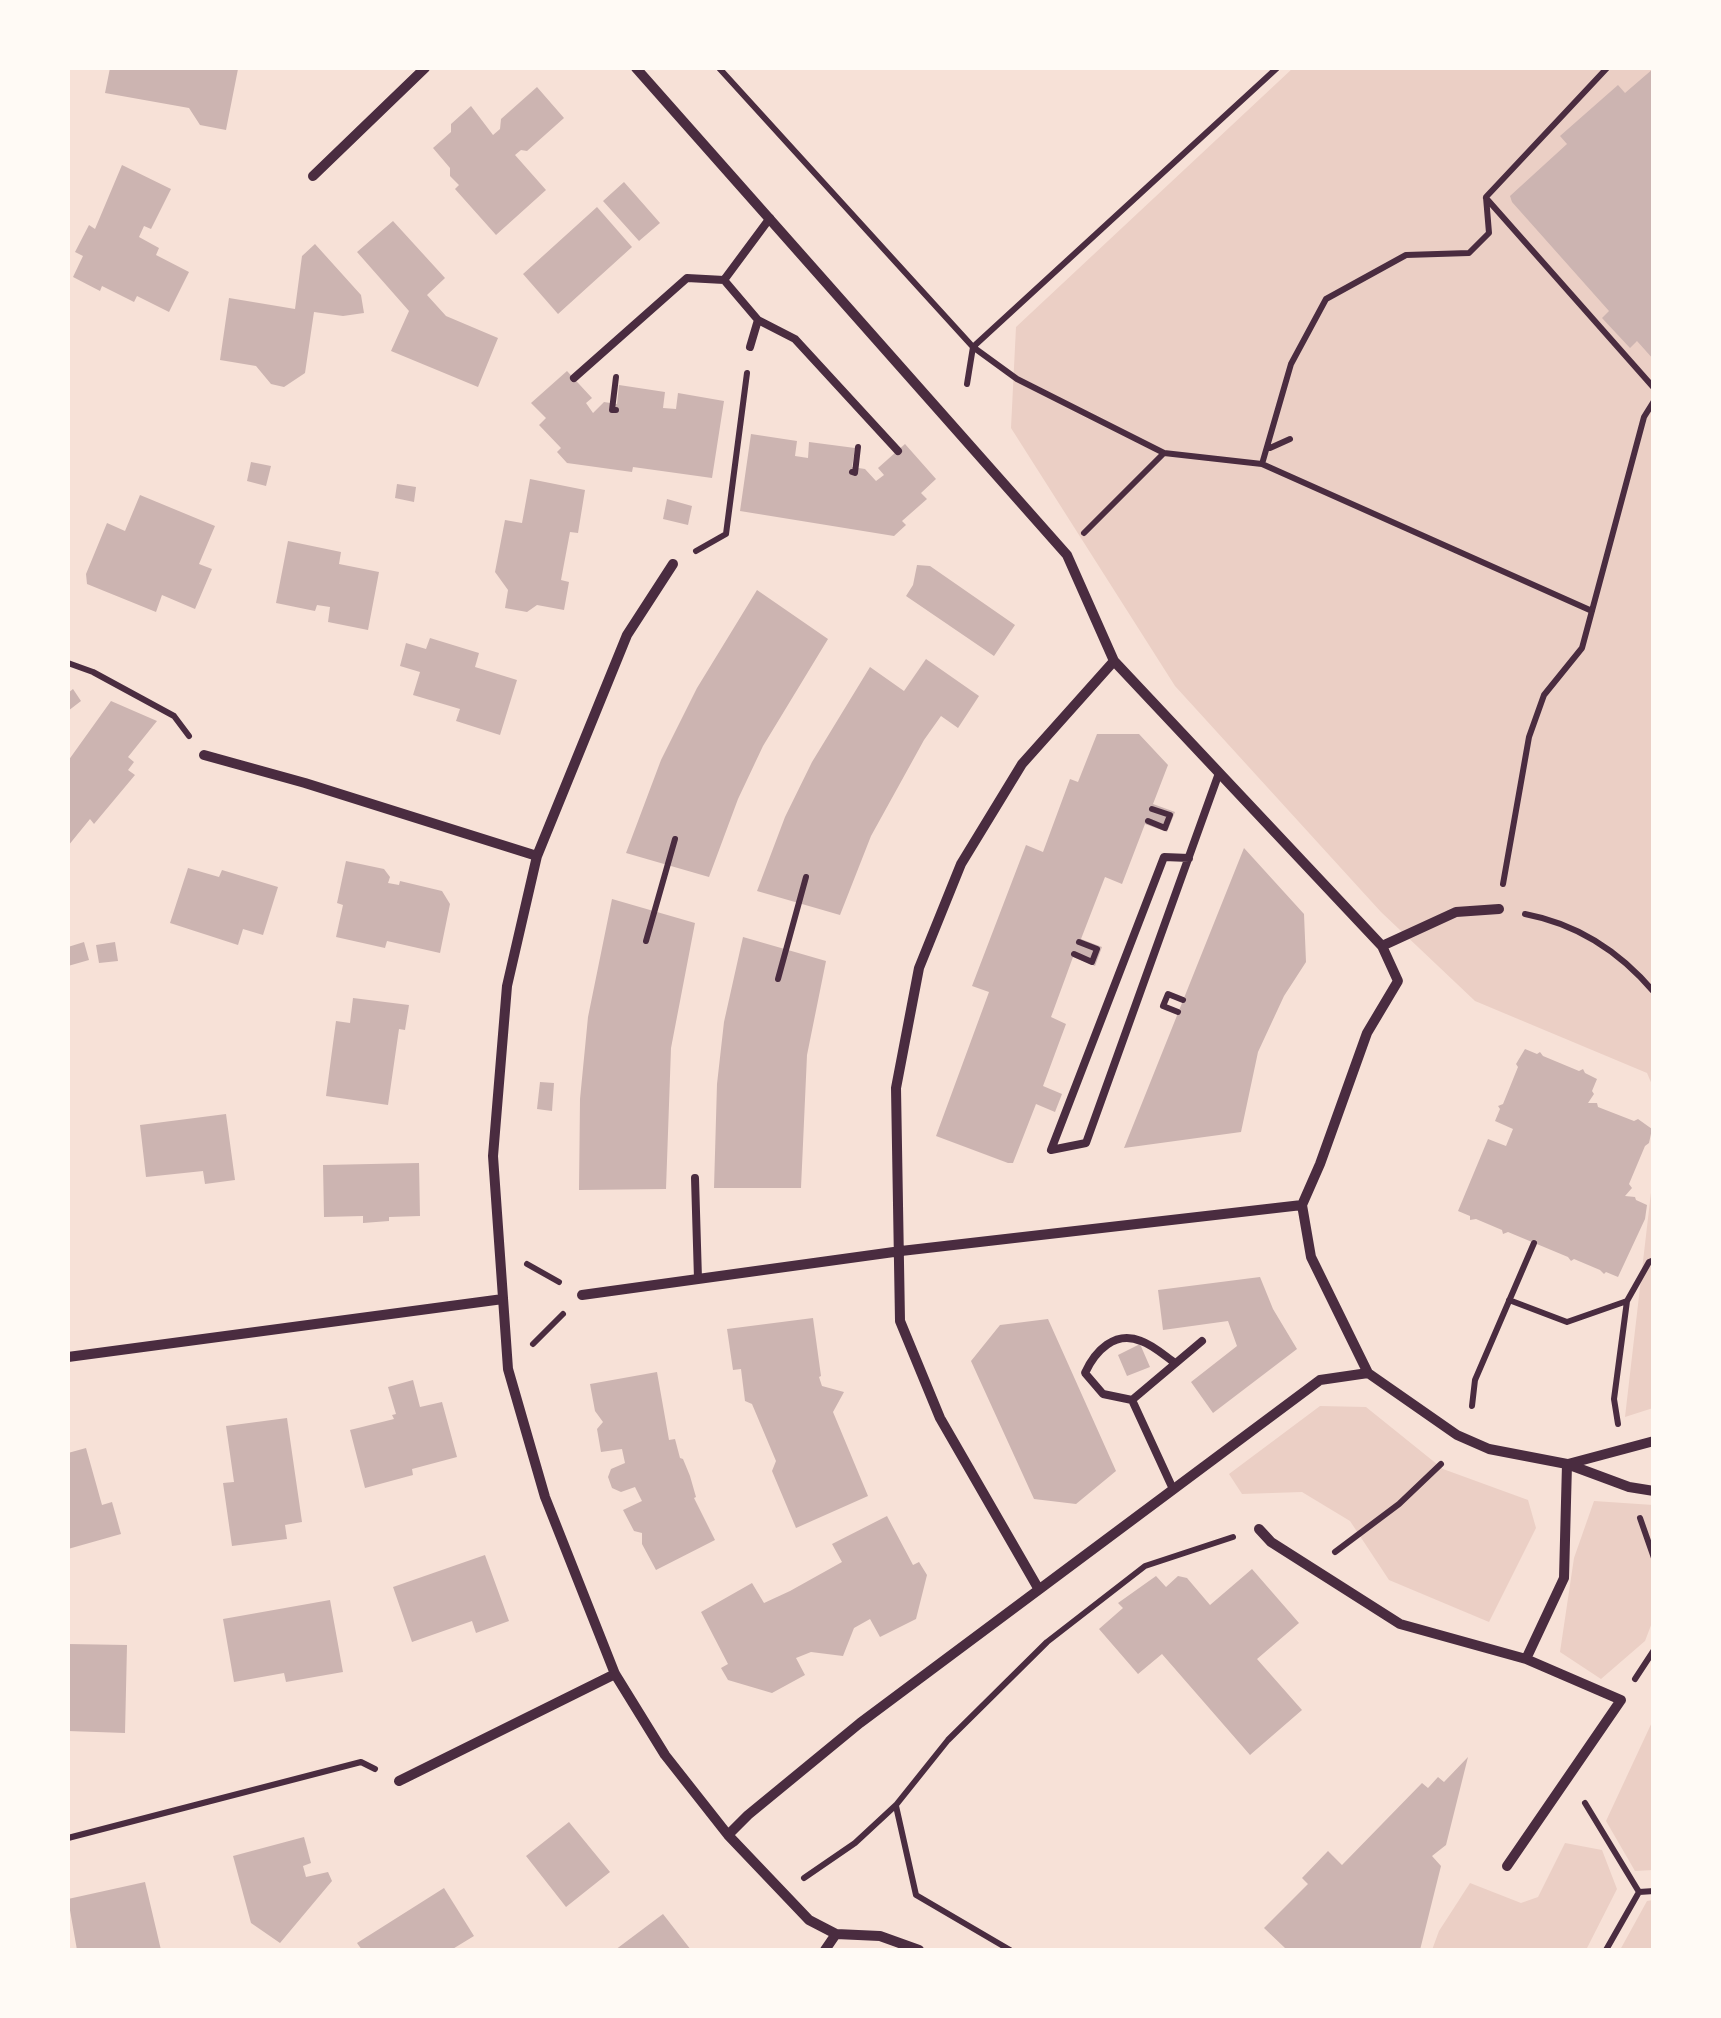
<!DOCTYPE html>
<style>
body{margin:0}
#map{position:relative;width:1721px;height:2018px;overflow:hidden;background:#f7e1d7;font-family:Montserrat,sans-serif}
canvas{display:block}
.frame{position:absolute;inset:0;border:70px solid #fffaf5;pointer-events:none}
</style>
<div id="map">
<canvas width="1721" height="2018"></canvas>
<div class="frame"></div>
</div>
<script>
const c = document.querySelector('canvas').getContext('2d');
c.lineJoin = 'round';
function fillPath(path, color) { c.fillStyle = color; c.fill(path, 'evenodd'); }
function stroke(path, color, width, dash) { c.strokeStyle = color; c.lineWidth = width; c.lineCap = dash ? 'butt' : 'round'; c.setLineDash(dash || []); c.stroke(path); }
fillPath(new Path2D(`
 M1293,68h360v1019l-6,-14 -172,-72 -94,-89 -206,-226 -164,-258 5,-101z
 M1653,1175v233l-28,9z
 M1320,1406l46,1 77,62 85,31 8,28 -47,94 -100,-42 -39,-59 -48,-29 -60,2 -13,-20z
 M1594,1501l59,4v115l-8,21 -44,38 -41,-27 14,-94z
 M1653,1720v150l-18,1 -29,-50z
 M1565,1843l37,7 15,39 -31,61h-154l7,-19 31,-48 51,20 17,-6z
 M1653,1900v50h-33l27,-49z`), '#ebcfc5');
fillPath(new Path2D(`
 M110,68l128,1 -12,61 -26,-5 -11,-17 -84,-15z
 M1654,68v292l-17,-19 -7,7 -28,-30 7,-7 -97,-109 -2,-6 57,-52 -7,-8 58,-51 7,8z
 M537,87l27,31 -37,33 -6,-1 -6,5 31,35 -50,45 -41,-46 4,-4 -9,-9v-8l-17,-20 18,-16v-8l20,-18 22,29 7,-6 1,-10z
 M122,165l49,24 -20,40 -7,-3 -5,11 20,11 -3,7 33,17 -20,40 -32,-16 -3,6 -32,-16 -2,5 -27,-14 10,-21 -8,-4 14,-27 6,4z
 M624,182l36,41 -21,18 -36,-40z
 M597,207l35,40 -74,67 -35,-40z
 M393,221l52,57 -18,17 19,21 52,22 -20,49 -87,-36 18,-40 -52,-59z
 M315,244l46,51 3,18 -21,3 -29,-4 -9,61 -21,14 -13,-3 -15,-18 -36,-6 9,-62 66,11 7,-53z
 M567,371l25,27 -6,5 7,10 11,-11 13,2 2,-19 46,7 -2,16 13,1 2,-16 46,8 -12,77 -79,-11 -1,5 -65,-9 -10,-11 4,-4 -22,-23 7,-7 -15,-15z
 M751,434l46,7 -2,15 13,2 1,-16 46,6 -3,19 13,2 11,12 8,-6 -6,-7 27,-24 31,35 -15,14 6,6 -25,22 4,4 -12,11 -154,-25z
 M251,462l20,4 -5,20 -19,-5z
 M530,479l55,11 -7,43 -8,-1 -9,48 8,2 -5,28 -27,-5 -10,7 -22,-4 3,-18 -13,-18 10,-52 17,3z
 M397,484l19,3 -2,15 -19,-4z
 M140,495l75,31 -16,38 13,5 -17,40 -33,-14 -6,17 -69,-28 -1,-10 21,-51 18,8z
 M667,499l25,7 -4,19 -25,-6z
 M288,541l53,11 -2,12 40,8 -11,58 -40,-8 2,-15 -13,-2 -2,6 -39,-8z
 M917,565l13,1 85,59 -21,31 -88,-60 7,-11z
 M757,590l71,49 -65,107 -25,53 -29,78 -83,-24 35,-93 36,-72z
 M430,638l49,15 -4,14 42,13 -17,55 -44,-14 4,-12 -47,-14 7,-23 -20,-6 6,-23 20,6z
 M926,659l53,37 -21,32 -17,-12 -17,24 -53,96 -31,79 -83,-24 28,-74 27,-55 58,-95 34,24z
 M73,689l8,12 -13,10v-18z
 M111,701l46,20 -29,36 6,5 -6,8 7,5 -41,49 -4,-5 -22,27v-85z
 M1097,734h42l29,31 -15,39 22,8 -8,20 -22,-8 -23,60 -17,-7 -24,62 21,8 -7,19 -22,-9 -22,60 15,7 -23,62 19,8 -7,18 -19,-8 -23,59h-5l-72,-27 53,-144 -17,-6 54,-141 17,7 27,-73 8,3z
 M1244,848l60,66 2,48 -22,34 -26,56 -17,80 -117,16z
 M346,861l38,8 6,8 -2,6 11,2 1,-4 42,10 8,13 -10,49 -53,-12 -2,7 -49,-11 7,-32 -6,-2z
 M188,868l31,9 3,-7 56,17 -15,48 -20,-6 -5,16 -68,-22z
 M612,899l83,24 -24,125 -5,141 -87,1 1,-91 8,-82z
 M743,937l83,24 -19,94 -6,133h-87l3,-104 7,-62z
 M84,942l5,18 -21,6v-19z
 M115,942l3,19 -19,2 -3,-18z
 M353,998l56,7 -4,25 -6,-1 -11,76 -62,-9 10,-75 14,2z
 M1525,1049l12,5 3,-2 3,4 36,15 4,-2 2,4 12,6 -5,12 2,3 -6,9h9l1,4 36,14 4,-2 14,10 -3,14 -4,3 -16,38 3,4 -7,8 10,1 1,3 11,5 -2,14 -27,58 -12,-5 -2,2 -4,-4 -26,-11 -3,2 -3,-4 -60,-25 -5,2 -1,-4 -26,-11 -6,1v-4l-12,-5 30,-72 18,7 7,-17 -18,-8 5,-12 -2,-3 5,-2 15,-37 -2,-3z
 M540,1082l14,1 -2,28 -15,-2z
 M226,1114l9,66 -30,4 -2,-13 -57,6 -6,-52z
 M419,1163l1,53 -31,1v4l-26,2v-7l-39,1 -1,-52z
 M1260,1277l13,32 24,40 -84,64 -22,-31 46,-36 -9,-25 -65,9 -5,-40z
 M813,1318l8,58 -2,1 3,9 22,6 -11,20 35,84 -72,32 -24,-57 4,-10 -24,-57 -7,-3 -4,-32 -8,1 -6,-41z
 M1048,1319l68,152 -40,33 -42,-5 -63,-138 29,-36z
 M1140,1344l10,23 -23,9 -9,-21z
 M657,1372l12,68 6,-1 5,19 3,1 7,17 6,21 -2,1 21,42 -59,30 -14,-26v-11l-8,-2 -11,-21 19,-9 -7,-14 -14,5 -9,-4 -4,-11 3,-8 14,-6 -3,-14 -21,3 -4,-23 6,-7 -8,-11 -5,-27z
 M413,1380l7,27 22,-5 15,55 -45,12 1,6 -48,13 -15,-58 44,-11 -2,-4 4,-1 -8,-27z
 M287,1418l15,104 -17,3 2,14 -55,7 -9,-63 11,-1 -8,-56z
 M86,1448l16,57 10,-3 9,32 -53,15v-96z
 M887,1516l26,49 6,-3 8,13 -11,44 -36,18 -10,-18 -16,9 -11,28 -32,-4 -15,6 9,17 -33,18 -44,-13 -7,-12 7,-4 -27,-52 51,-29 12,20 26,-12 52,-29 -10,-18z
 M485,1555l24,66 -33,12 -4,-12 -60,21 -19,-55z
 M1252,1569l47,54 -42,36 45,51 -52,45 -88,-101 -24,20 -39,-45 24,-21 -5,-5 38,-27 10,11 12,-11 9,2 23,27z
 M330,1600l13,72 -57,10 -2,-9 -50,9 -11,-63z
 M68,1644l59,1 -2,88 -57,-2z
 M1468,1757l-22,88 -14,11 9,10 -21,84h-137l2,-2 -21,-20 44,-44 -6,-6 26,-27 14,14 80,-82 6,5 10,-11 6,5z
 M569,1822l41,50 -44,35 -40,-51z
 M304,1837l7,26 -8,3 3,11 22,-5 4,9 -52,62 -29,-20 -18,-67z
 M145,1882l16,68h-84l-9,-51z
 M444,1888l30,48 -23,14h-89l-5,-7z
 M663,1914l28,36h-76z`), '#ccb4b1');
stroke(new Path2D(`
 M719,68l254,279 304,-279
 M1486,198l168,190
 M967,384l6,-37 44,32 147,74
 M616,410h-4l4,-33
 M1270,448l20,-9
 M1262,464l29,-100 35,-65 80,-44 63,-2 20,-20 -3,-36 121,-129
 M852,472l3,1 3,-26
 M1084,533l80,-80 98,11 330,147
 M696,551l30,-17 21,-161
 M68,663l25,9 81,44 15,20
 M1148,821l17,7 5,-13 -18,-6
 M1503,884l26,-147 15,-42 38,-47 62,-231 10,-16
 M1525,914c53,10 95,38 129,78
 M646,941l29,-102
 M1074,954l18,8 5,-13 -18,-7
 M778,979l28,-102
 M1178,1012l-15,-6 5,-12 15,6
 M527,1264l32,18
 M1509,1300l58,22 60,-21
 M533,1344l30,-30
 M1472,1406l3,-26 59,-137
 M1618,1424l-4,-25 13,-98 22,-39 5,-2
 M1640,1518l14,40
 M1335,1552l64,-48 42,-40
 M1635,1679l19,-29
 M1585,1803l54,89
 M896,1806l20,89 94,55
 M68,1838l293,-76 14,7
 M804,1878l51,-35 41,-38 52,-65 99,-98 98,-76 88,-29
 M1639,1892l15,-1
 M1606,1950l33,-58`), '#4a2c40', 6);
stroke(new Path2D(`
 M758,320l37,19 103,112
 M750,347l8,-27 -34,-40 46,-62
 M574,378l113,-100 37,2
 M1189,858l-25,-1 -113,293 35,-7 133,-370
 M695,1178l3,101
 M1132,1400l-29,-6 -18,-21c10,-22 30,-43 56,-32 12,4 24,15 34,22
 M1173,1489l-41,-89 70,-59`), '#4a2c40', 8);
stroke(new Path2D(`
 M636,68l431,487 47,106 268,285
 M313,176l112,-108
 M673,564l-46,71 -90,221 -30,130 -14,170 15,213 37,128 70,177 50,81 63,80 81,85 27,14 44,2 39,14
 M204,755l101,28 232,73
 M1499,909l-43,3 -74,34 16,35 -31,52 -47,131 -18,41 9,52 57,116 89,62 32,14 78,15 62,23 25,4
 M582,1295l319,-44 401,-46
 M68,1357l435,-58
 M1568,1464l86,-23
 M1259,1529l12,13 129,82 126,35 95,41 -114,166
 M1038,1588l-98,-170 -40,-97 -4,-233 23,-120 42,-104 61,-100 92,-103
 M1526,1659l38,-81 3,-114
 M399,1781l216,-107
 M728,1835l20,-20 112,-92 460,-343 48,-7
 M825,1950l11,-16`), '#4a2c40', 10);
</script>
